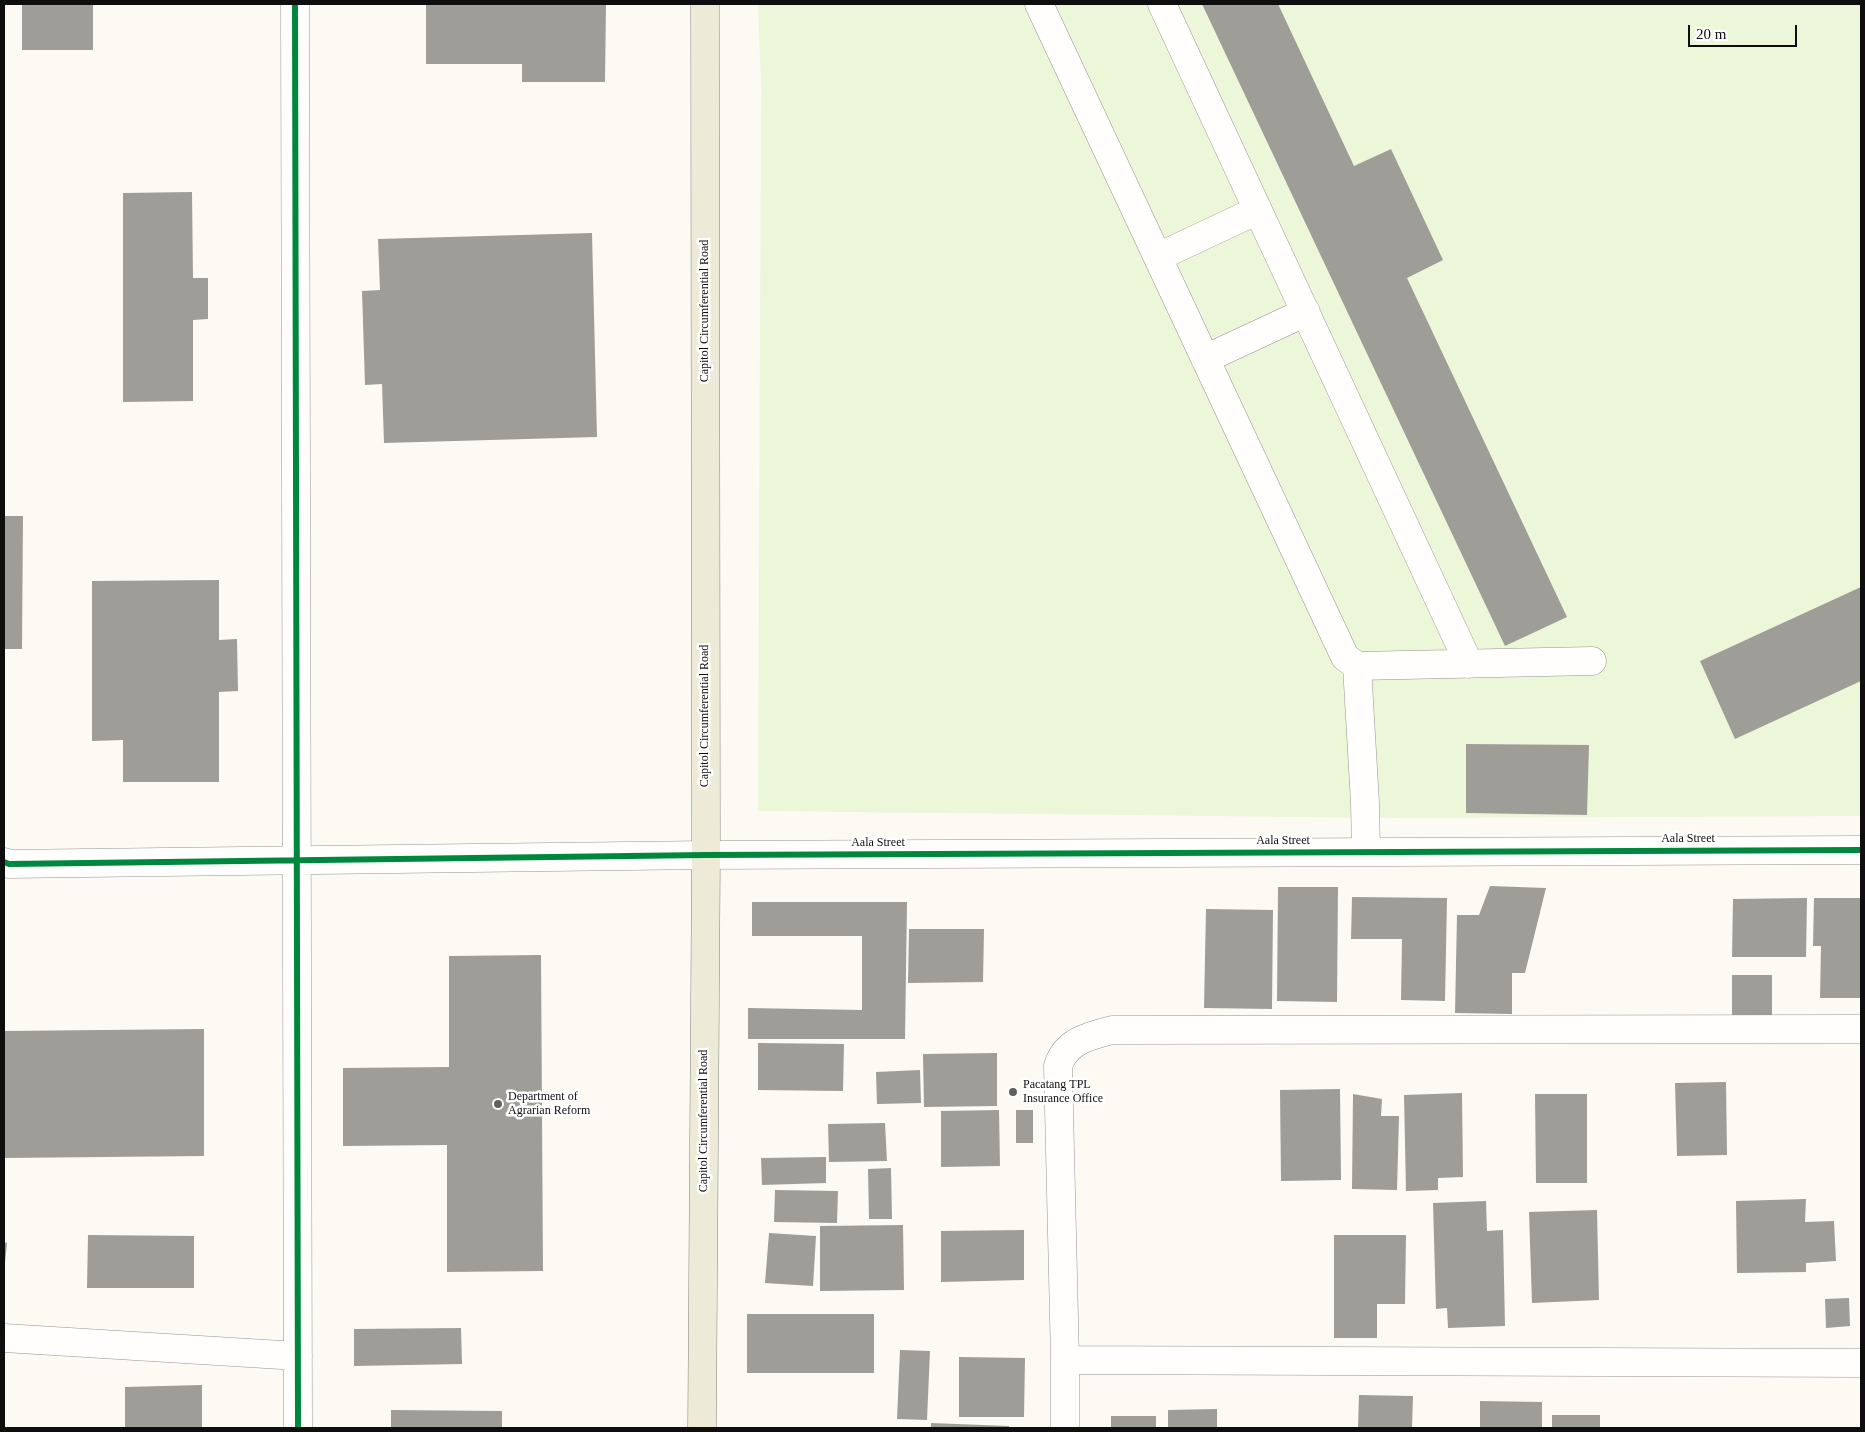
<!DOCTYPE html>
<style>
body{margin:0}
#map{position:relative;width:1865px;height:1432px;overflow:hidden;background:#fcfaf2;font-family:Georgia,serif}
canvas{display:block}
.frame{position:absolute;inset:0;border:5px solid #0e0e0e;pointer-events:none}
.scale{position:absolute;left:1688px;top:25px;width:109px;height:22px;box-sizing:border-box;border:2px solid #0e0e0e;border-top:0;padding-left:6px;font-size:15px;line-height:18px;white-space:nowrap;color:#0e0e0e;-webkit-text-stroke:4px #fff;paint-order:stroke}
</style>
<div id="map">
<canvas width="1865" height="1432"></canvas>
<div class="frame"></div>
<div class="scale">20 m</div>
</div>
<script>
const c = document.querySelector('canvas').getContext('2d');
c.lineJoin = 'round';
function fillPath(path, color) { c.fillStyle = color; c.fill(path, 'evenodd'); }
function stroke(path, color, width, dash) { c.strokeStyle = color; c.lineWidth = width; c.lineCap = dash ? 'butt' : 'round'; c.setLineDash(dash || []); c.stroke(path); }
function drawText(font, color, halo, rows, align = 'center') {
  c.font = font + ' Georgia,serif'; c.lineWidth = 5; c.setLineDash([]); c.textBaseline = 'middle'; c.strokeStyle = halo; c.fillStyle = color; for (const [text, x, y, turn = 0] of rows) {
    c.save(); c.translate(x, y); c.rotate((+turn || 0) * Math.PI / 180); c.textAlign = isNaN(turn) ? turn : align; if (halo) c.strokeText(text, 0, 0); c.fillText(text, 0, 0); c.restore();
  }
}
fillPath(new Path2D(`
 M758,4h1103v812l-469,2 -634,-7 3,-724z`), '#ecf7da');
fillPath(new Path2D(`
 M22,4h71v46h-71z
 M426,4h180l-1,78h-83v-18h-96z
 M1202,4h76l76,162 37,-17 52,111 -36,18 160,339 -62,29z
 M192,192l1,86h15v41l-15,1v81l-70,1v-209z
 M592,233l5,204 -213,6 -2,-59 -17,1 -3,-94 18,-1 -2,-51z
 M4,516h19l-1,133h-18z
 M219,580v60l18,-1 1,52 -19,1v90h-96v-42l-31,1v-160z
 M1861,587v94l-126,58 -35,-78z
 M1466,744l123,1 -2,70 -121,-2z
 M1490,886l56,2 -21,85h-13v41l-57,-1 2,-98h22z
 M1278,887h60l-1,115 -60,-1z
 M1352,897l95,1 -2,103 -44,-1 1,-61h-51z
 M1807,898l-1,59h-74l1,-58z
 M1814,898h47v100h-41l1,-52h-8z
 M752,902h155l-2,137h-157v-31l114,2v-74h-110z
 M1206,909l67,1 -1,99 -68,-1z
 M909,929h75l-1,53 -75,1z
 M541,955l2,316 -96,1v-127l-104,1v-78l106,-1v-111z
 M1732,975h40v40h-40z
 M204,1029v127l-200,2v-127z
 M758,1043l86,1 -1,47 -85,-1z
 M997,1053v53l-73,1 -1,-53z
 M920,1070l1,33 -44,1 -1,-32z
 M1726,1082l1,73 -50,1 -2,-73z
 M1340,1089l1,91 -60,1 -1,-91z
 M1462,1093l1,84 -25,1v12l-32,1 -2,-96z
 M1353,1094l29,5 -1,17h18l-2,74 -45,-1z
 M1535,1094h52v89h-51z
 M999,1110l1,56 -59,1v-56z
 M1016,1110h17v33h-17z
 M885,1123l2,38 -58,1 -1,-38z
 M826,1157v26l-64,2 -1,-27z
 M891,1168l1,51h-23l-1,-50z
 M775,1190l63,1 -1,32 -63,-1z
 M1806,1199l-1,23 29,-1 2,40 -30,2v9l-69,1 -1,-72z
 M1486,1201l1,30 16,-1 2,96 -57,2 -1,-20 -11,1 -3,-106z
 M1597,1210l2,90 -67,3 -3,-91z
 M903,1225l1,65 -84,1v-65z
 M1024,1230v50l-83,2v-51z
 M769,1233l47,3 -3,50 -48,-3z
 M88,1235l106,1v52h-107z
 M1334,1235h72l-1,69h-28v34h-43z
 M4,1242l3,1 -2,20h-1z
 M1849,1298l1,28 -24,2 -1,-29z
 M747,1314h127v59h-127z
 M461,1328l1,36 -108,2v-37z
 M900,1350l30,1 -3,69 -30,-1z
 M959,1357l66,1 -1,59h-65z
 M202,1385v43h-77v-41z
 M1359,1395l54,1 -1,32h-54z
 M1480,1401l62,1v26h-62z
 M1217,1409v19h-49v-18z
 M391,1410l111,1v17h-111z
 M1552,1415h48v13h-48z
 M1111,1416h45v12h-45z
 M931,1423l78,3v2h-78z`), '#9f9d98');
const minor = new Path2D(`
 M295,4l3,1424
 M1039,4l306,653 12,9 8,137 1,48
 M1162,4l307,660
 M1158,257l100,-47
 M1205,359l101,-47
 M1357,666l235,-5
 M4,862l5,2 697,-9 1155,-5
 M4,1338l294,18
 M1065,1360l796,3
 M1065,1428v-68l-7,-294c8,-25 31,-30 54,-36l749,-1`);
const major = new Path2D(`
 M702,1428l4,-573 -1,-851`);
stroke(minor, '#959491', 29);
stroke(major, '#82827e', 29);
stroke(minor, '#fffefd', 28);
stroke(major, '#edebd8', 28);
stroke(new Path2D(`
 M295,4l3,1424
 M4,862l5,2 697,-9 1155,-5`), '#00873e', 6);
for (const [x, y, r, color] of [
 [1013,1092,5,"#61615e"],
 [498,1104,5,"#61615e"]
]) { const dot = new Path2D(); dot.arc(x, y, r, 0, 2 * Math.PI); c.fillStyle = color; c.fill(dot); stroke(dot, '#fff', 2); }
drawText('12px', '#0e0e0e', '#fff', [
 ["Capitol Circumferential Road",705,311,-90],
 ["Capitol Circumferential Road",705,716,-90],
 ["Aala Street",1688,839],
 ["Aala Street",1283,841],
 ["Aala Street",878,843],
 ["Capitol Circumferential Road",704,1121,-90]
]);
drawText('12px', '#0e0e0e', '#fff', [
 ["Pacatang TPL",1023,1085],
 ["Insurance Office",1023,1099],
 ["Department of",508,1097],
 ["Agrarian Reform",508,1111]
], 'left');
</script>
